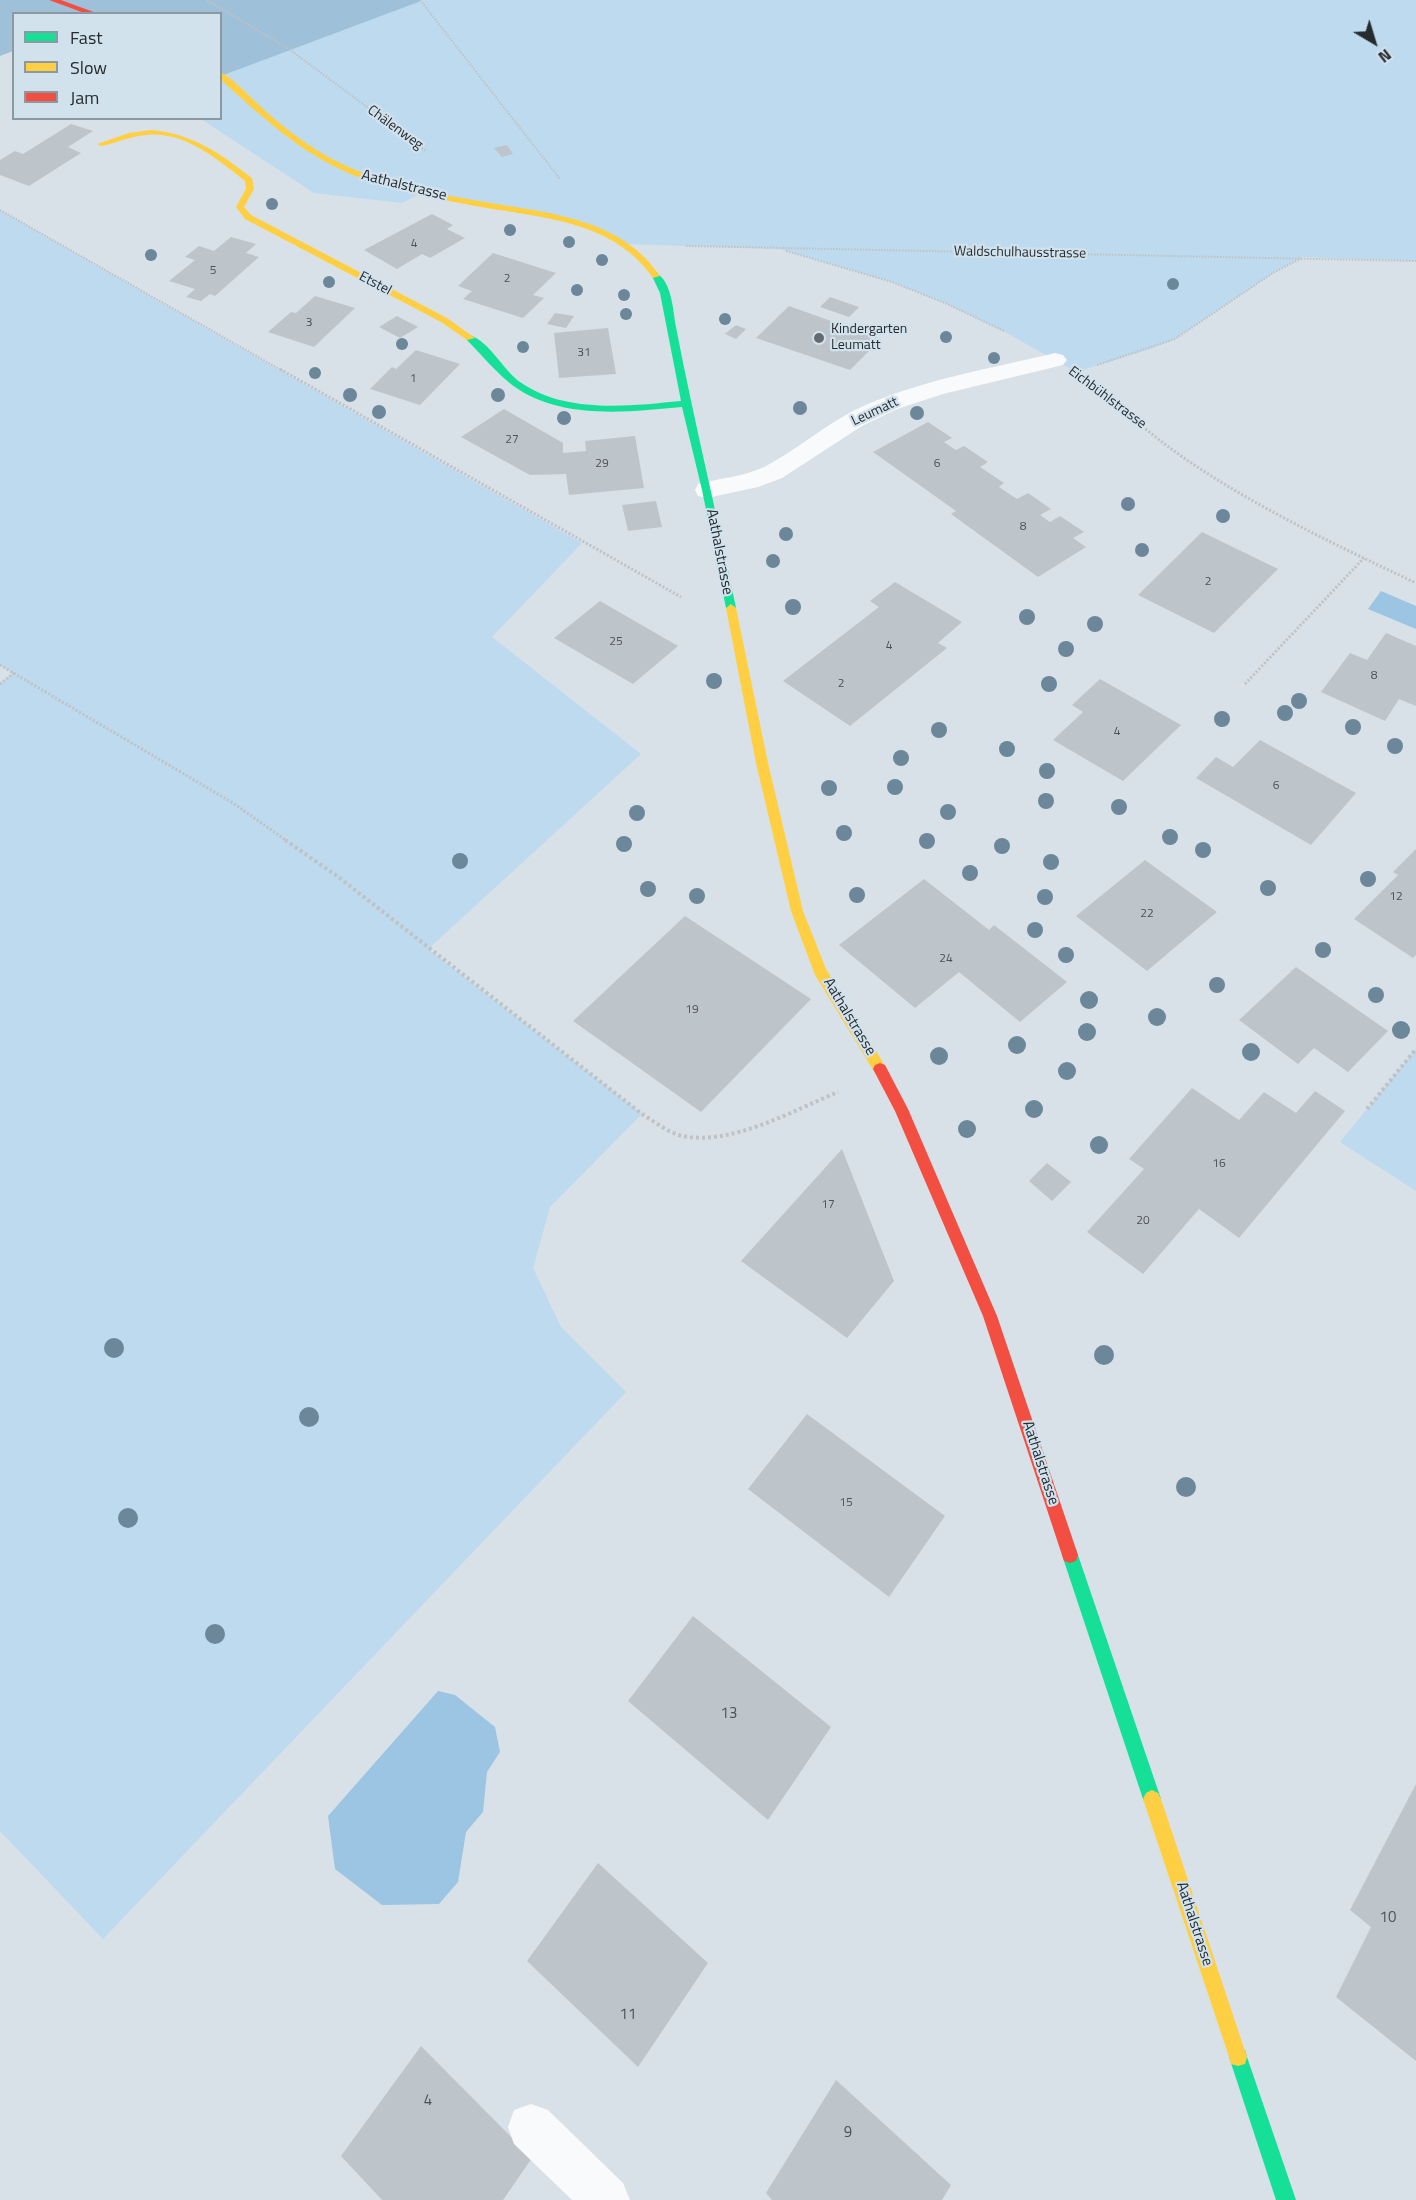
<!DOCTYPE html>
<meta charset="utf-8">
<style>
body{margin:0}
#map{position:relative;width:1416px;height:2200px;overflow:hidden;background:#d8e1e7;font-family:"Titillium Web",sans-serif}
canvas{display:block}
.legend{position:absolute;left:12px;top:12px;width:210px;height:108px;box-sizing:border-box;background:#d2e2ed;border:2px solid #8d99a1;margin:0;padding:8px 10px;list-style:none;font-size:18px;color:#252b2f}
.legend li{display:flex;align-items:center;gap:12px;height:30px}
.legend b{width:30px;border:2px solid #8d99a1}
.north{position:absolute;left:1344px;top:12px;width:60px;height:60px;-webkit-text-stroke:4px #d2e2ed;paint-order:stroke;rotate:142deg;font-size:16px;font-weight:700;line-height:24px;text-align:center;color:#252b2f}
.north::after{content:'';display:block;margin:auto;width:21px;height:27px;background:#252b2f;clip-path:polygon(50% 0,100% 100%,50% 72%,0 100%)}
</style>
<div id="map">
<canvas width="1416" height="2200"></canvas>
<ul class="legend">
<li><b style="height:8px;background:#16e098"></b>Fast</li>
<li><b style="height:8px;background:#ffcf43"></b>Slow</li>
<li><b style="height:8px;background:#f24e42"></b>Jam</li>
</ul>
<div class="north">N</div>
</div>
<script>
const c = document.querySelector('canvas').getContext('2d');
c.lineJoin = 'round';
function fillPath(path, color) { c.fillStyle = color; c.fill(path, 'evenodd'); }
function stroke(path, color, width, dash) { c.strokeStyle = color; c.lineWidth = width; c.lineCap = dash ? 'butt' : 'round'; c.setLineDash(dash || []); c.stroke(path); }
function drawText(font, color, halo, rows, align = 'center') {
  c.font = font + ' "Titillium Web",sans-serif'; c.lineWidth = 4.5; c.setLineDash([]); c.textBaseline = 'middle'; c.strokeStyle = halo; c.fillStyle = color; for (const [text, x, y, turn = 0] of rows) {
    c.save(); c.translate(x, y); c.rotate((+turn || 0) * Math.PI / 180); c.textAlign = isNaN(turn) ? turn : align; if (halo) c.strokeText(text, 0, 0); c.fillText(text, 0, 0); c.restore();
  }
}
fillPath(new Path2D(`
 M420,0h996v261l-114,-4 -29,16 -98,66 -25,10 -74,23 -71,-40 -58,-28 -55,-22 -112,-33 -155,-5 -31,-16 -171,-36 -21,11 -88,-10 -113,-74 19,-1 1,-42z
 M0,210l582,333 -90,94 149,117 -213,195 214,165 -92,93 -17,61 28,59 65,65 -523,547 -103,-108v-1147l13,-11 -13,-8z
 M1416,1049v142l-76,-49z`), '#bddaee');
fillPath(new Path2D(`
 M0,0h420l1,1 -200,75 -1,-62h-206l-1,37 -13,5z`), '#9ec1d9');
fillPath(new Path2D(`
 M1381,591l35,15v23l-48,-20z
 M438,1691l17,4 40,32 5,25 -13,20 -4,40 -17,20 -8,50 -19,22 -57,1 -47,-36 -7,-53z`), '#9bc5e2');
fillPath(new Path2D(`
 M71,124l22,7 -25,16 13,6 -52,33 -29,-11v-15l15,-9 8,3z
 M507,145l6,9 -11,3 -8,-9z
 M432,214l21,11 -6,4 18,9 -35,20 -8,-4 -25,15 -33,-19z
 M231,237l25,7 -10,9 13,4 -44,39 -5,-2 -9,7 -15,-4 9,-8 -26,-8 26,-21 -10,-3 14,-11 15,5z
 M493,253l63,20 -23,22 11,3 -21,20 -60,-19 9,-8 -14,-5z
 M315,296l40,12 -41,39 -46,-15 23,-20 5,1z
 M830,297l29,10 -10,10 -29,-10z
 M789,306l92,33 -31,31 -94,-32z
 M555,313l19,3 -8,12 -19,-4z
 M397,316l21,11 -18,11 -21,-11z
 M736,325l10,4 -10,10 -11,-5z
 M608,328l8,46 -57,4 -5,-45z
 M416,350l44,14 -40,41 -50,-16 22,-22 4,2z
 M504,409l59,34v10l23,-2 -1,-10 50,-5 9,52 -75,7 -3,-21 -36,1 -69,-38z
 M928,422l24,16 -8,4 12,8 8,-4 24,16 -8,5 24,16 -5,4 18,12 11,-6 23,16 -11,6 10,7 10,-6 24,16 -11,6 13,9 -48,30 -87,-63 5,-3 -83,-59z
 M656,501l6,26 -34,4 -6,-26z
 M1202,532l76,37 -64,64 -76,-38z
 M895,582l67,40 -24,21 9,5 -97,78 -67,-45 96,-74 -9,-6z
 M600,601l78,45 -45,38 -79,-46z
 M1386,633l30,13v60l-17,-7 -14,22 -64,-29 29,-39 17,7z
 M1100,679l81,46 -58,56 -70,-41 30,-28 -11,-7z
 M1260,740l96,53 -45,52 -115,-67 20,-21 17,10z
 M1416,849v106l-3,3 -59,-39 44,-44 -5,-3z
 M1145,860l72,52 -70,59 -71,-55z
 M924,879l65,51 5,-5 73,57 -47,40 -61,-50 -44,36 -76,-63z
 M685,916l126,83 -110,113 -128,-91z
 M1296,967l92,64 -40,41 -34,-24 -16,16 -59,-44z
 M1192,1088l47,32 25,-28 32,21 19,-22 30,20 -106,127 -40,-29 -56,65 -56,-42 57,-63 -15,-10z
 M842,1149l52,132 -47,57 -106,-77z
 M1047,1163l24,19 -19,19 -23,-20z
 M807,1414l138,102 -56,81 -141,-108z
 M693,1616l138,111 -63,93 -140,-119z
 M1416,1784v277l-80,-64 35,-70 -21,-17z
 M598,1863l110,100 -70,104 -111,-106z
 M421,2046l111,112 -29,42h-121l-41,-44z
 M836,2080l115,105 -9,15h-170l-6,-7z`), '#bec5ca');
stroke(new Path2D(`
 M207,0l82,49 137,102
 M420,0l140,179
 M0,210l283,161
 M686,246l730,15
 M786,251l106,31 55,22 57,27
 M1097,365l78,-26 98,-66 29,-15`), '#c0c2c4', 2, [1.5, 1.5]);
stroke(new Path2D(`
 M280,369l401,228
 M1090,383c32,26 63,54 97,77 72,49 151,86 229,123
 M0,665l233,138 54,38
 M0,684l14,-11
 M1245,684l119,-126`), '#c0c2c4', 3, [2, 2]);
stroke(new Path2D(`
 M285,840l52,36 305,238c13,8 26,19 41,22 49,10 111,-26 155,-44
 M1367,1109l49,-60`), '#c0c2c4', 4, [3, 3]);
fillPath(new Path2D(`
 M1055,353l8,2 4,5 -4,5 -120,29 -46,15 -35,17 -80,52 -24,9 -51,11 -9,-2 -3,-6 3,-6c22,-6 45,-7 66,-17 33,-17 60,-42 93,-58 62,-29 132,-40 198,-56z
 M531,2104l17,6 75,73 7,17h-58l-58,-56 -6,-17 6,-17z`), '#f9fafb');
fillPath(new Path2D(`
 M656,273c16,8 17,38 20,54 18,94 41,187 60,281l-5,4 -5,-4 -24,-118 -20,-83c-54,5 -120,13 -167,-20 -16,-11 -36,-35 -50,-49l5,-3c21,8 32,34 50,47 45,32 109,24 161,19l-21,-108 -8,-17z
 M1070,1547l6,2 2,6 83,244 -3,6 -6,3 -6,-3 -3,-6 -81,-244 2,-6z
 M1238,2048l7,2 2,7 49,143h-20l-47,-143 2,-7z`), '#16e098');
fillPath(new Path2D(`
 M220,72c15,8 29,24 42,36 29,26 61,50 99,64 40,15 82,23 124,30 63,11 136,16 175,74l-7,2c-39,-57 -110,-60 -172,-71 -43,-8 -87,-16 -128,-32 -52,-21 -92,-59 -133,-96z
 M151,130c41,3 70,24 101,48l2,11 -10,18 7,8 196,103 28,20 -8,2 -26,-18 -196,-103 -9,-12 10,-18 -1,-8c-28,-22 -61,-50 -99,-46 -15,1 -30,8 -45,11l-4,-2 32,-11z
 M731,604l5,4 32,155 35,148 23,58 61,100 -2,4h-10l-60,-98 -24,-64 -35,-148 -30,-155z
 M1152,1790l6,3 3,6 86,258 -2,7 -7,2 -7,-2 -2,-7 -86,-258 3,-6z`), '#ffcf43');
fillPath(new Path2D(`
 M49,0h12l38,14h-12z
 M880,1063l5,2 23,44 89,207 81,239 -2,6 -6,2 -6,-2 -2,-6 -79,-239 -88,-205 -22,-42 2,-4z`), '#f24e42');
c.fillStyle = '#6b8799';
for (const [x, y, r] of [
 [272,204,6],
 [510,230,6],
 [569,242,6],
 [151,255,6],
 [602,260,6],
 [329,282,6],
 [1173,284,6],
 [577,290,6],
 [624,295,6],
 [626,314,6],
 [725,319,6],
 [946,337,6],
 [402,344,6],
 [523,347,6],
 [994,358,6],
 [315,373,6],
 [350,395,7],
 [498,395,7],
 [800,408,7],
 [379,412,7],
 [917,413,7],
 [564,418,7],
 [1128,504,7],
 [1223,516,7],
 [786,534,7],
 [1142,550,7],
 [773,561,7],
 [793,607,8],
 [1027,617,8],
 [1095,624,8],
 [1066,649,8],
 [714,681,8],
 [1049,684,8],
 [1299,701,8],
 [1285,713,8],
 [1222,719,8],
 [1353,727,8],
 [939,730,8],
 [1395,746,8],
 [1007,749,8],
 [901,758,8],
 [1047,771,8],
 [895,787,8],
 [829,788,8],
 [1046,801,8],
 [1119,807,8],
 [948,812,8],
 [637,813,8],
 [844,833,8],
 [1170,837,8],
 [927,841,8],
 [624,844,8],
 [1002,846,8],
 [1203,850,8],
 [460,861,8],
 [1051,862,8],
 [970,873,8],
 [1368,879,8],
 [1268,888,8],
 [648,889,8],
 [857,895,8],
 [697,896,8],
 [1045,897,8],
 [1035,930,8],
 [1323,950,8],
 [1066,955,8],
 [1217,985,8],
 [1376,995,8],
 [1089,1000,9],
 [1157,1017,9],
 [1401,1030,9],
 [1087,1032,9],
 [1017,1045,9],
 [1251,1052,9],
 [939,1056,9],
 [1067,1071,9],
 [1034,1109,9],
 [967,1129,9],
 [1099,1145,9],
 [114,1348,10],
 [1104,1355,10],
 [309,1417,10],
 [1186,1487,10],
 [128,1518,10],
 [215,1634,10]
]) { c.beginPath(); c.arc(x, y, r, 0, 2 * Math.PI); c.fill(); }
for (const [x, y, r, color] of [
 [819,338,6,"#646b6f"]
]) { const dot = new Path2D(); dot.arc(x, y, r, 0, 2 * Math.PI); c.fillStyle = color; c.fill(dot); stroke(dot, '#d2e2ed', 2); }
drawText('12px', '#4b5256', null, [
 ["4",414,244],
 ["5",213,271],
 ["2",507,279],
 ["3",309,323],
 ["31",584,353],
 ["1",413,379],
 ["27",512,440],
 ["29",602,464],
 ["6",937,464],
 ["8",1023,527],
 ["2",1208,582],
 ["25",616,642],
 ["4",889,646],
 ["8",1374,676],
 ["2",841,684],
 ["4",1117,732],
 ["6",1276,786],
 ["12",1396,897],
 ["22",1147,914],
 ["24",946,959],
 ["19",692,1010],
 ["16",1219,1164],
 ["17",828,1205],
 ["20",1143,1221],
 ["15",846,1503]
]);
drawText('14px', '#252b2f', '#d2e2ed', [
 ["Chälenweg",395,128,36],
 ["Waldschulhausstrasse",1020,253,1],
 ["Etstel",375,284,28],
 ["Eichbühlstrasse",1107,398,37],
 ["Leumatt",875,412,-25]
]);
drawText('14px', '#252b2f', '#d2e2ed', [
 ["Kindergarten",831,330],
 ["Leumatt",831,346]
], 'left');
drawText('15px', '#252b2f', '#d2e2ed', [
 ["Aathalstrasse",404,186,14],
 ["Aathalstrasse",719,552,79],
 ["Aathalstrasse",849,1017,59],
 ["Aathalstrasse",1040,1463,72],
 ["Aathalstrasse",1194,1924,72]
]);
drawText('15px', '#4b5256', null, [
 ["13",729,1714],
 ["10",1388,1918],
 ["11",628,2015],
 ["4",428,2101],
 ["9",848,2133]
]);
</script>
